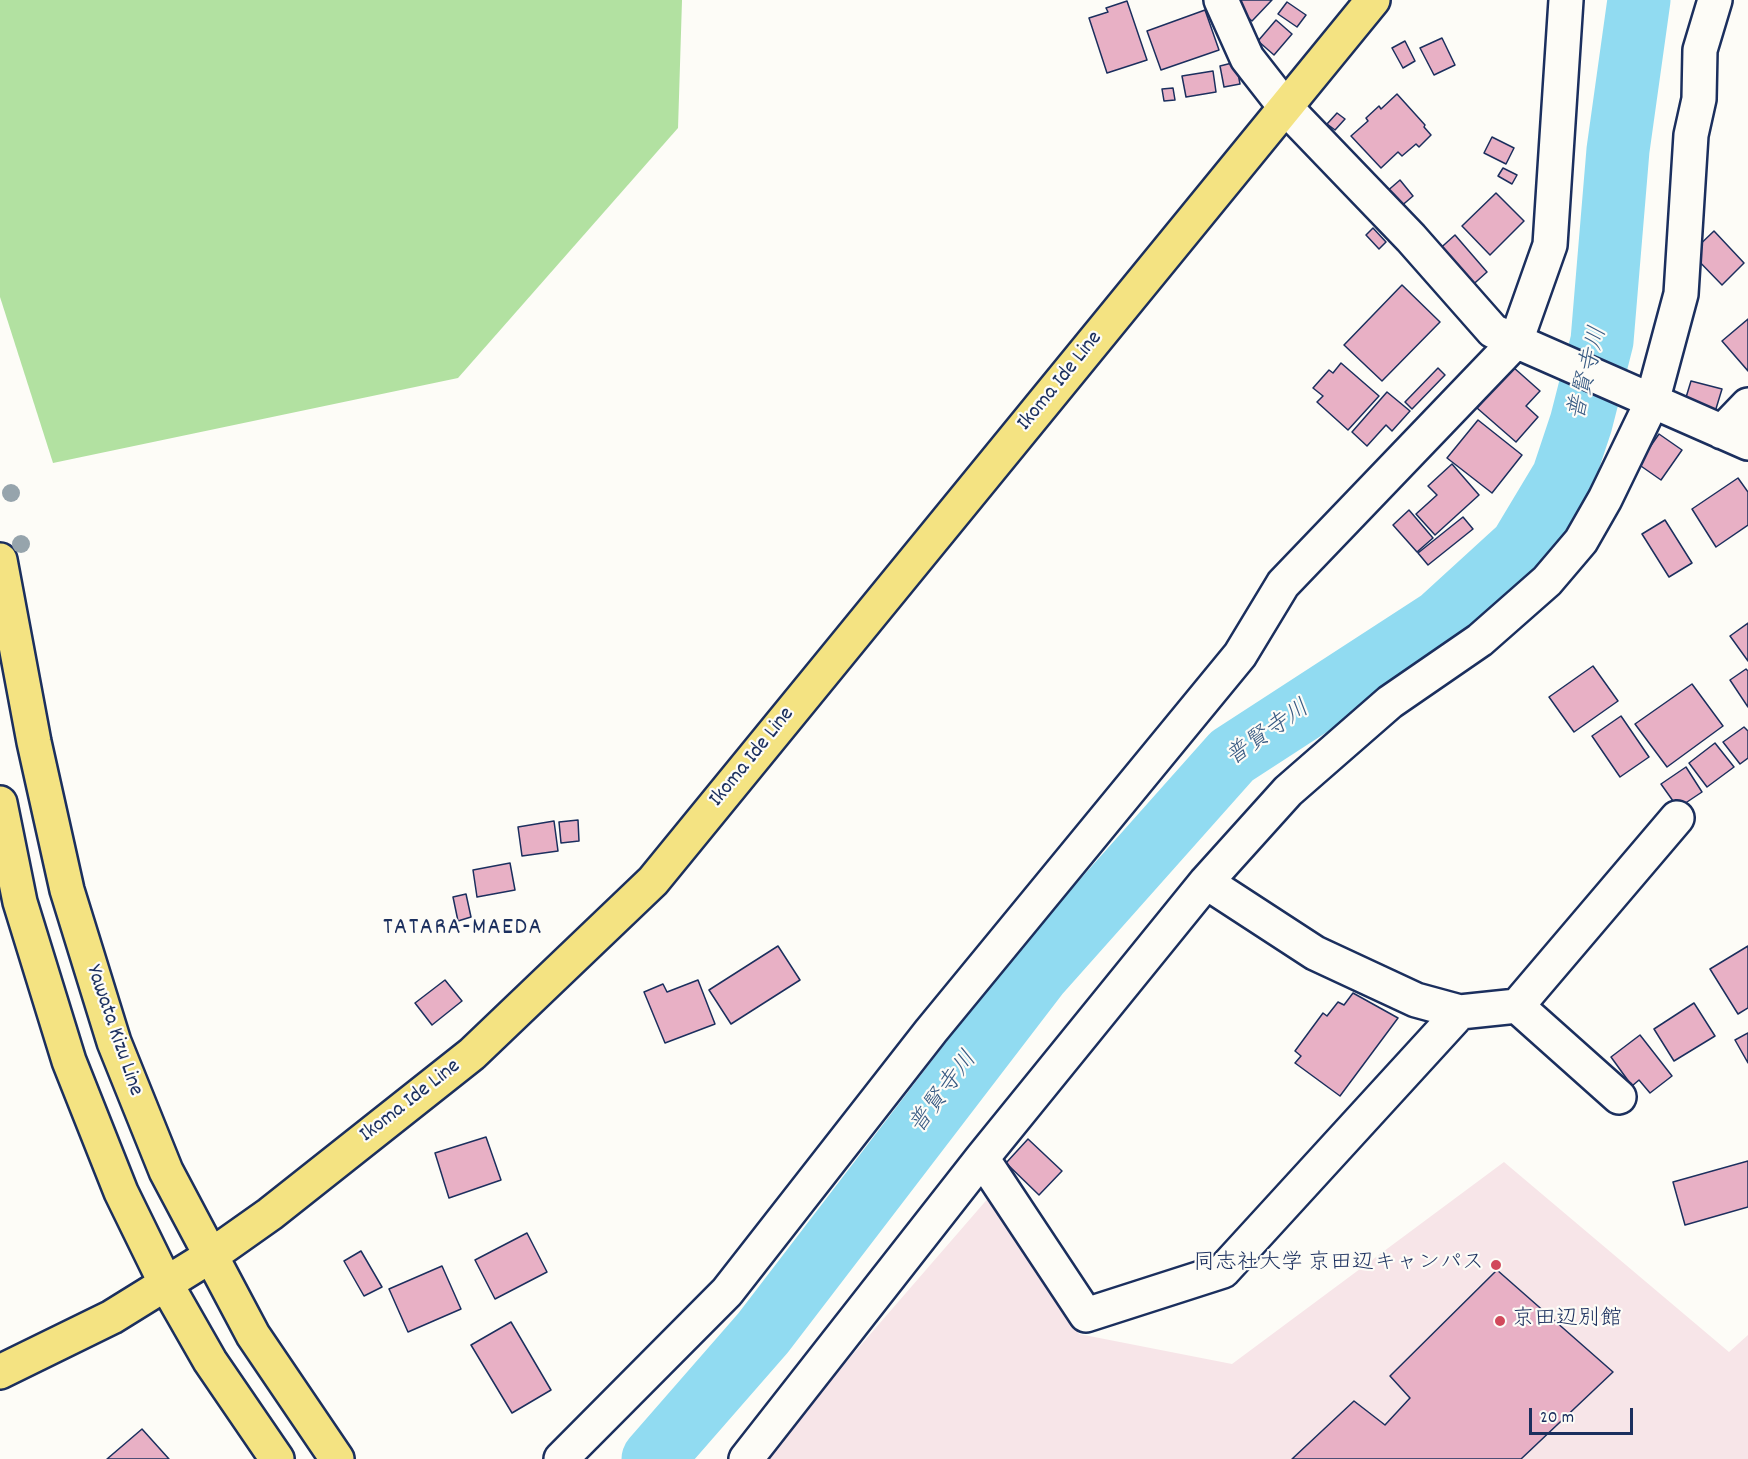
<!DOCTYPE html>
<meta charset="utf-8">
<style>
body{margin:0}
#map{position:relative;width:1748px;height:1459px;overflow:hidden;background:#fdfcf7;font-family:Dekko,sans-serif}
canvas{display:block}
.scale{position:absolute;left:1529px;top:1408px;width:104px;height:27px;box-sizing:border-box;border:3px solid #1b2f5e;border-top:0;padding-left:8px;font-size:18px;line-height:21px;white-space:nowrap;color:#1b2f5e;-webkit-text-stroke:4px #fdfcf7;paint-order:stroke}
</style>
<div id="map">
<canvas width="1748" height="1459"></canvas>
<div class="scale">20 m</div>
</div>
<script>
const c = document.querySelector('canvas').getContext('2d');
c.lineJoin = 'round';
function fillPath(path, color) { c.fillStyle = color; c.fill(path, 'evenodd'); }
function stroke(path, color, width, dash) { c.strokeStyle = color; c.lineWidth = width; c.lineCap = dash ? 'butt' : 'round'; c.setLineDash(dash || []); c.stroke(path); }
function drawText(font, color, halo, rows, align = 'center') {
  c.font = font + ' Dekko,"Klee One",sans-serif'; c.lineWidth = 4.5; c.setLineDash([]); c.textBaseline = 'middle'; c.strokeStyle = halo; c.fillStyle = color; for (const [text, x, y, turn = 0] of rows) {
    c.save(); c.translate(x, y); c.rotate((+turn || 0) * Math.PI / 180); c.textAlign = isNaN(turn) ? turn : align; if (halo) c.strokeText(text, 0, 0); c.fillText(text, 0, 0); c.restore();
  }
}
fillPath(new Path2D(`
 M1504,1162l225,190 19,-17v124h-986l228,-263 89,138 153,30z`), '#f7e5e8');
fillPath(new Path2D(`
 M0,0h682l-4,128 -220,250 -405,85 -53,-166z`), '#b2e1a1');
stroke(new Path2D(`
 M653,1459l110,-126 275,-359 194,-218 208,-135 81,-74 42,-70 18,-54 21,-82 16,-191 21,-150`), '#91dbf1', 63);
const building = new Path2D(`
 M1241,0h31l-20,21 -17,-15z
 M1127,1l20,59 -40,13 -18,-55 19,-6 -2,-4z
 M1287,2l19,13 -9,12 -19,-13z
 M1205,10l14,40 -58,20 -14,-39z
 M1276,20l16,14 -18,21 -16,-14z
 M1442,38l13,27 -21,10 -14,-27z
 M1405,41l10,20 -12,7 -11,-20z
 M1236,62l4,22 -16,3 -4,-21z
 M1213,71l3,21 -30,5 -4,-21z
 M1173,88l2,12 -11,1 -2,-12z
 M1397,94l28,31 -1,2 7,8 -12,12 -3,-3 -14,12 -4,-4 -17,16 -30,-32 17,-15 -2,-3 13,-12 2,3z
 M1337,113l8,6 -10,11 -8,-6z
 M1492,137l22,11 -8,16 -22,-11z
 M1503,168l14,7 -5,9 -14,-8z
 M1400,180l13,16 -14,12 -14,-15z
 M1496,193l28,28 -34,34 -28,-29z
 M1373,228l13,14 -7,7 -13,-14z
 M1714,231l30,32 -22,22 -31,-32z
 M1455,235l32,37 -20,18 -32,-37z
 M1402,285l38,37 -58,59 -38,-36z
 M1748,319v52l-26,-30z
 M1341,363l38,33 -31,34 -31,-28 6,-6 -10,-8 16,-18 4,3z
 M1513,367l27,24 -14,15 12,11 -22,25 -39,-34z
 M1438,368l7,7 -33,34 -7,-7z
 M1691,381l31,8 -7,23 -31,-8z
 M1387,392l23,19 -18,20 -6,-6 -19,21 -15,-14z
 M1478,420l44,35 -30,38 -45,-35z
 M1659,434l23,16 -21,30 -23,-16z
 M1452,464l27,31 -44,40 -19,-21 21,-19 -9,-9z
 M1738,478l10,14v33l-32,22 -24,-38z
 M1409,510l24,28 -16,14 -24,-27z
 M1463,517l10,12 -45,36 -10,-12z
 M1665,520l27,43 -23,14 -27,-43z
 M1748,623v38l-18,-25z
 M1593,666l25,35 -44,31 -25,-35z
 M1746,669l2,2v36l-18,-27z
 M1692,684l31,42 -56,41 -32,-43z
 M1621,716l28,41 -29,20 -28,-41z
 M1744,727l4,4v27l-8,6 -17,-22z
 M1715,743l19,24 -27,20 -18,-24z
 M1686,767l16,25 -24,16 -17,-24z
 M578,820l1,21 -18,2 -2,-21z
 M554,821l4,30 -36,5 -4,-29z
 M510,863l5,27 -38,7 -4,-27z
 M466,894l5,23 -13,4 -5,-24z
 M778,946l22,34 -69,44 -22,-34z
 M1748,946v62l-10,6 -28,-45z
 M445,980l17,21 -30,24 -17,-22z
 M698,980l17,44 -50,19 -21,-51 19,-8 4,8z
 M1353,993l45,25 -58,78 -45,-33 6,-7 -6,-5 28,-38 4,3 11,-14 6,3z
 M1694,1003l21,33 -41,25 -20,-32z
 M1748,1033v30l-13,-23z
 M1640,1035l32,41 -22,17 -11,-13 -7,6 -21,-29z
 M486,1137l15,43 -52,18 -14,-45z
 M1028,1139l34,32 -23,24 -33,-32z
 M1748,1161v46l-63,18 -12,-43z
 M527,1233l20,39 -52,27 -20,-39z
 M361,1251l21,36 -18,9 -20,-35z
 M442,1266l19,43 -53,23 -19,-43z
 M1497,1270l116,102 -92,87h-229l62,-58 31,24 25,-27 -20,-22z
 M511,1322l40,68 -39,23 -41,-68z
 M142,1429l27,30h-62z`);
fillPath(building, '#e8b0c5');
stroke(building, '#1b2f5e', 1.5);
const minor = new Path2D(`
 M1221,0l26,58 39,50 125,130 82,93 255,112
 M1722,432l26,-27
 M1206,882l109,71 101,47 44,12 57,-6 102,91
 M1517,1006l160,-188
 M982,1158l104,157 137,-44 237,-259
 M561,1459l166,-167 204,-261 309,-376 43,-71 233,-243 34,-96 16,-245
 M746,1459l236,-301 224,-276 82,-91 102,-89 90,-62 67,-59 34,-40 24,-42 47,-97 29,-108 10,-159 8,-36 1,-49 15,-50`);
const major = new Path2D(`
 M0,560l34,182 33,148 47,152 52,129 87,164 84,124
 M0,803l20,99 49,159 52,131 45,92 44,77 67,98
 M0,1372l112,-55 100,-62 58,-41 202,-160 181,-173 720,-881`);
stroke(minor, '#1b2f5e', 38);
stroke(major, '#1b2f5e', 38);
stroke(minor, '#fdfcf7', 33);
stroke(major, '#f4e382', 33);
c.fillStyle = '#96a4ac';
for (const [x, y] of [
 [11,493],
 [21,544]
]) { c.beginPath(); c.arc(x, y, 9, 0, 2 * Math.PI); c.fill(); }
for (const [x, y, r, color] of [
 [1496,1265,6,"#d1495b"],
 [1500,1321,6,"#d1495b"]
]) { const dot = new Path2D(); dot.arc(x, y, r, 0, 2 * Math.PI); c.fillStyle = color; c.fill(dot); stroke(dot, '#fdfcf7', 2); }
drawText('22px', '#1b2f5e', '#fdfcf7', [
 ["Ikoma Ide Line",1061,382,-51],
 ["Ikoma Ide Line",753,758,-51],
 ["Yawata Kizu Line",113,1031,71],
 ["Ikoma Ide Line",411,1102,-38]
]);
drawText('22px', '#1b2f5e', '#fdfcf7', [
 ["同志社大学 京田辺キャンパス",1484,1265],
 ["京田辺別館",1512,1321,"left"]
], 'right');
drawText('italic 24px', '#385a83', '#fdfcf7', [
 ["普賢寺川",1590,374,-76],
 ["普賢寺川",1269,735,-35],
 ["普賢寺川",945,1094,-53]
]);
c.letterSpacing = '1.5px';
drawText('24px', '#1b2f5e', '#fdfcf7', [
 ["TATARA-MAEDA",463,930]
]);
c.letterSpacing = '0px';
</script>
